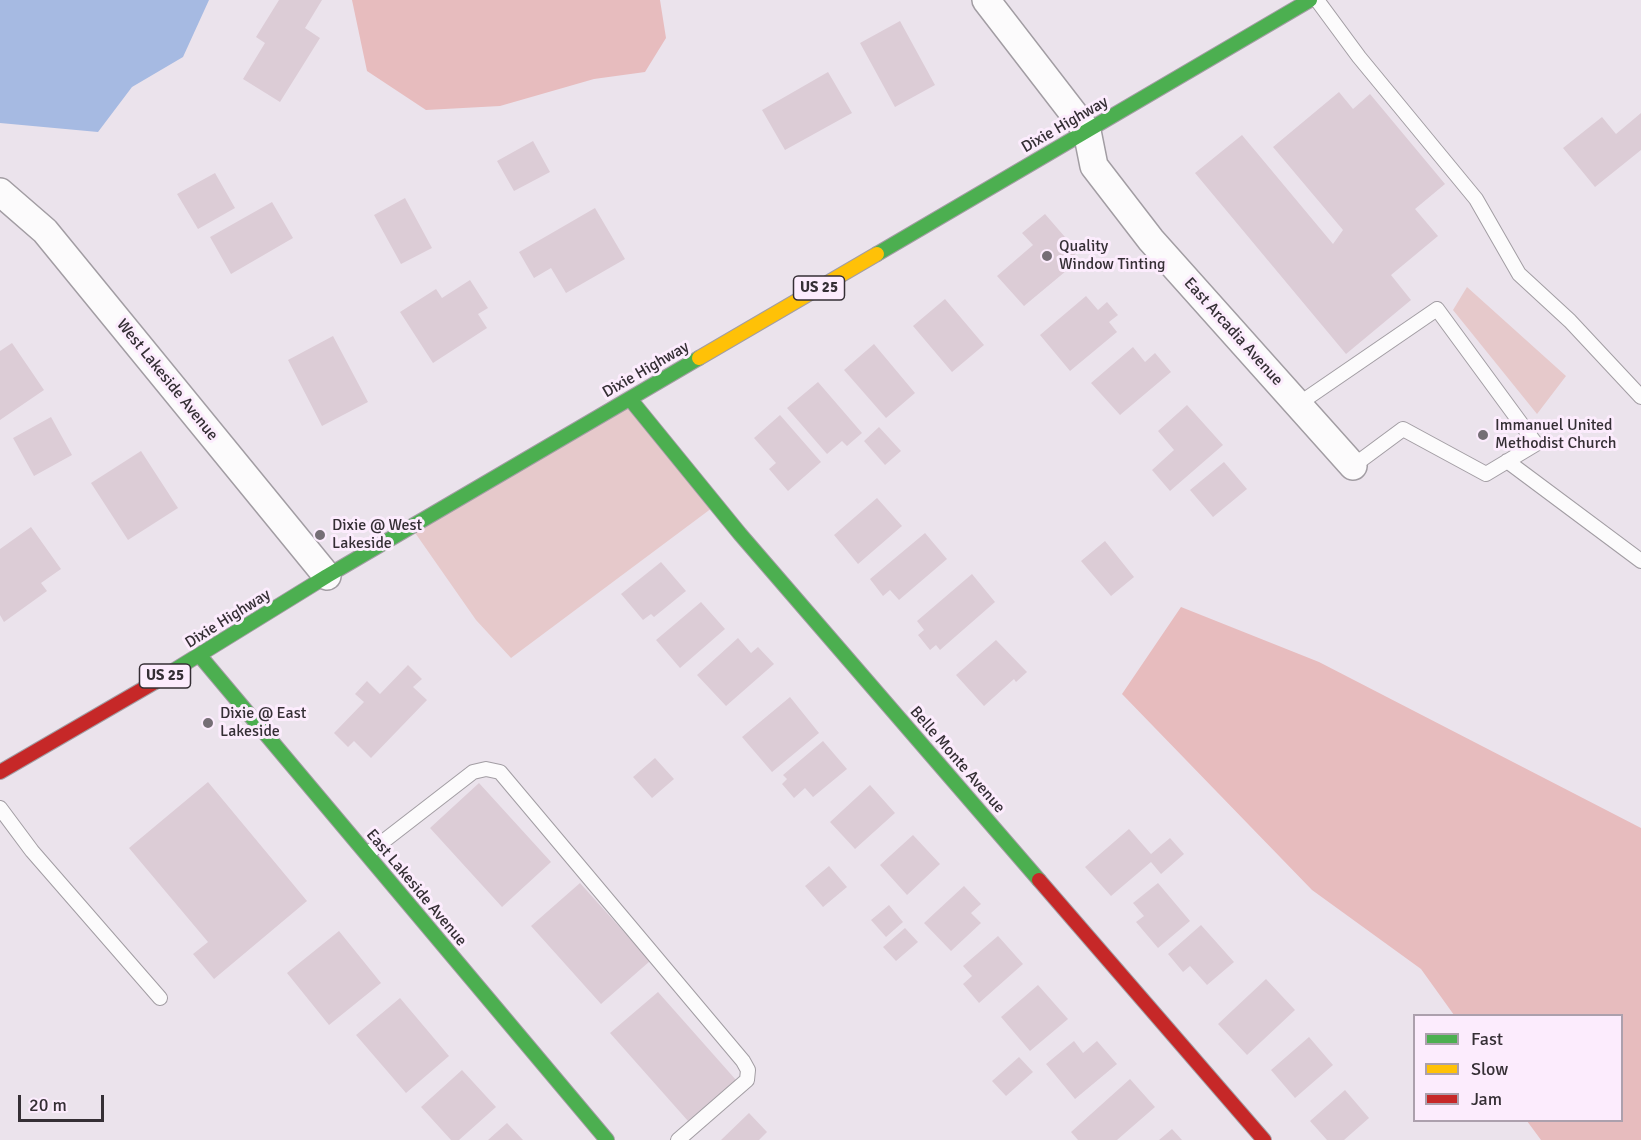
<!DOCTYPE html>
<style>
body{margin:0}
#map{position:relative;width:1641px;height:1140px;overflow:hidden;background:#ebe3ec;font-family:Signika,sans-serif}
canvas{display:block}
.legend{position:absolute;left:1413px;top:1014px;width:210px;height:108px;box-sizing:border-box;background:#fcecfd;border:2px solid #aca0ad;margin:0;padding:8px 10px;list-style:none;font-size:18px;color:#352f35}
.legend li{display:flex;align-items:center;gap:12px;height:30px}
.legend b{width:30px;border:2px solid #aca0ad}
.scale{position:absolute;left:18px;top:1095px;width:86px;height:27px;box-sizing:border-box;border:3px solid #352f35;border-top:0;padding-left:8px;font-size:18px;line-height:21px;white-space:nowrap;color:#352f35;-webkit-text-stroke:4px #fcecfd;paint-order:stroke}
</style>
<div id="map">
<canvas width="1641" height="1140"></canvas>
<ul class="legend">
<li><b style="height:8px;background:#4caf50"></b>Fast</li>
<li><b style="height:8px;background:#ffc107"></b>Slow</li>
<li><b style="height:8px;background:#c62828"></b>Jam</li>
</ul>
<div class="scale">20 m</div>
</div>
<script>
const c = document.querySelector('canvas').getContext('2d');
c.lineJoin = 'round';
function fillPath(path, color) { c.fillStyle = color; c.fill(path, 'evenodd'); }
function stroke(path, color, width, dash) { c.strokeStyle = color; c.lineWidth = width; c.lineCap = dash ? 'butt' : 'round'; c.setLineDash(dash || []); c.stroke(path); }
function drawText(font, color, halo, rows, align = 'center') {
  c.font = font + ' Signika,sans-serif'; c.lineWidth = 6; c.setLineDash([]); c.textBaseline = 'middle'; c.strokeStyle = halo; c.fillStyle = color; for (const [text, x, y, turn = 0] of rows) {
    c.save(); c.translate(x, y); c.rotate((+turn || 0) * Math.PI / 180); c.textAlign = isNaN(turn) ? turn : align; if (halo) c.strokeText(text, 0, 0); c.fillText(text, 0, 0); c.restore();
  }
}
fillPath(new Path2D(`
 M1467,287l99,89 -29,38 -84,-104z
 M630,399l86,106 -205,153 -35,-38 -65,-93z`), '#e6c9cb');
fillPath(new Path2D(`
 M352,0h308l6,38 -21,34 -51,7 -94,27 -74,4 -59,-39z
 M1181,607l138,55 322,166v312h-100l-14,-19 95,-1v-104l-168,-1 -33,-46 -109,-79 -190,-196z`), '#e7bcbe');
fillPath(new Path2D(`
 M0,0h209l-26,57 -51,30 -34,45 -98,-9z`), '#a6bae2');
fillPath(new Path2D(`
 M279,0h43l-17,28 15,10 -40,64 -37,-23 22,-36 -9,-6z
 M900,21l35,64 -40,22 -35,-64z
 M828,72l24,41 -67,37 -23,-40z
 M1339,92l14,17 17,-15 75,90 -30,25 23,27 -47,39 20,25 -65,54 -151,-181 47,-38 91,109 10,-14 -70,-83z
 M1641,113v37l-46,37 -32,-39 39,-31 14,17z
 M533,141l17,31 -36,19 -17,-30z
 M215,173l20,35 -37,21 -21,-35z
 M405,198l27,50 -31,16 -27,-49z
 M272,202l21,36 -62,36 -21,-37z
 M595,208l30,51 -59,34 -15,-25 -17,10 -15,-26z
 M1045,214l33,38 -11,9 5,5 -48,40 -27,-30 36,-31 -11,-12z
 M470,280l18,28 -10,6 9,14 -54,35 -33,-51 36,-23 6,9z
 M1086,296l12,14 9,-8 11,13 -9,7 8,10 -47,39 -30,-36z
 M945,299l39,46 -32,27 -39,-46z
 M333,336l35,66 -46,24 -34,-66z
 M12,343l32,47 -44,30v-69z
 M874,344l41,49 -29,25 -42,-48z
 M1133,347l12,15 10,-9 16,19 -51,43 -29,-32z
 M818,382l44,51 -15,13 -5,-5 -15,13 -40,-46z
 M1187,405l36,40 -53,46 -18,-21 22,-20 -16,-19z
 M780,415l41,47 -33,29 -19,-22 7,-6 -22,-25z
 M51,417l21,38 -38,21 -21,-38z
 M879,427l22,24 -16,14 -21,-24z
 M141,451l37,57 -50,32 -37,-57z
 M1224,462l23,27 -34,28 -23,-27z
 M877,498l25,28 -44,38 -24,-29z
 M31,527l30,42 -20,14 6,8 -43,31 -4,-7v-66z
 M925,533l22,26 -48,41 -9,-10 -7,6 -13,-17z
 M1105,541l29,36 -23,19 -30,-35z
 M661,562l25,29 -32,26 -3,-3 -8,6 -22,-26z
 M972,574l23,28 -55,48 -4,-5 -6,5 -12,-15 6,-5 -7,-9z
 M701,602l24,27 -45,39 -24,-28z
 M738,638l13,15 7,-6 16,17 -48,42 -29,-31z
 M996,640l31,32 -11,10 -2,-3 -30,27 -28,-31z
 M408,665l14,14 -9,8 14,13 -56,58 -17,-17 -6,6 -14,-14 30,-31 -9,-8 12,-13 13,13z
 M790,697l29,36 -47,39 -30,-35z
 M823,741l24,28 -34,28 -8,-9 -11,10 -12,-14 5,-5 -4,-4z
 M655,758l19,21 -22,19 -19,-21z
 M208,782l99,119 -93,78 -21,-25 15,-12 -79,-94z
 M479,783l72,79 -49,45 -72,-79z
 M870,785l25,28 -40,36 -25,-27z
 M1129,829l22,25 19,-16 14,16 -23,20 -10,-12 -40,34 -26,-29z
 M913,835l27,29 -33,31 -27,-30z
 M829,866l18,21 -24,20 -18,-21z
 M580,883l70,78 -49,43 -70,-78z
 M1158,883l32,38 -32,27 -22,-26 8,-6 -11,-13z
 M964,886l17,18 -10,9 10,10 -30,28 -27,-28z
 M889,905l14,17 -17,15 -15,-17z
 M1201,925l33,37 -27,23 -17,-19 -7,6 -15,-18z
 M905,928l13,14 -22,19 -13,-14z
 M339,931l42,52 -52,42 -42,-52z
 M998,936l25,28 -44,39 -16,-19 9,-8 -9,-10z
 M1266,979l29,31 -48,45 -29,-31z
 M1038,985l30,34 -38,32 -29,-34z
 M658,992l78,88 -48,41 -78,-88z
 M400,998l49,58 -43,37 -50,-58z
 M1309,1037l24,28 -38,33 -24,-28z
 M1074,1041l9,12 14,-12 20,23 -42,35 -29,-35z
 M1019,1057l14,15 -27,24 -14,-15z
 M462,1070l34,37 -37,33h-8l-30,-33z
 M1130,1079l25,28 -38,33h-39l-7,-8z
 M1345,1090l24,28 -25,22h-17l-17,-19z
 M749,1113l18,19 -8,8h-38z
 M507,1123l16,17h-35z
 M1172,1129l10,11h-23z`), '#dcccd6');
const lane = new Path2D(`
 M1317,0l42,57 117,142 43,75 51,47 71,76
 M1297,405l140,-96 99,135 -50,30 -83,-45 -50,37
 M1507,461l134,100
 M0,808l32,43 128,147
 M367,854l106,-82 13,-3 14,3 243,289 5,9 -1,10 -69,60`);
const street = new Path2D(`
 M986,0l101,131 7,35 57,74 202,226
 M0,192l45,39 282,345`);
const fast = new Path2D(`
 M877,254l433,-254
 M630,399l110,135 299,346
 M200,656l407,484
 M155,682l172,-106 372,-218`);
const slow = new Path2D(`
 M699,358l178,-104`);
const jam = new Path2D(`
 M0,772l155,-90
 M1039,880l225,260`);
stroke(lane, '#a29da3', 16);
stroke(street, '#a29da3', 30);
stroke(fast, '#a29da3', 16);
stroke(slow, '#a29da3', 16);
stroke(jam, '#a29da3', 16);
stroke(lane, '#fcfbfc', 14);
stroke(street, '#fcfbfc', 27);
stroke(fast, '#4caf50', 14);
stroke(slow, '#ffc107', 14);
stroke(jam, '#c62828', 14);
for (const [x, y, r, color] of [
 [1047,256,6,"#756e75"],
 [1483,435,6,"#756e75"],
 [320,535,6,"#756e75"],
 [208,723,6,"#756e75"]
]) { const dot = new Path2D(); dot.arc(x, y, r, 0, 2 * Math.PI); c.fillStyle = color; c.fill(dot); stroke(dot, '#fcecfd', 2); }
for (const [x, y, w] of [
 [819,288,51],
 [165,676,51]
]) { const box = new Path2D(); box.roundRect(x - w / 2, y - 12, w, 24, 4.5); c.fillStyle = '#fcecfd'; c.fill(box); stroke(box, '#352f35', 1.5); }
drawText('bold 15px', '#352f35', null, [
 ["US 25",819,288],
 ["US 25",165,676]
]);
drawText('16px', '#352f35', '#fcecfd', [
 ["Dixie Highway",1065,125,-30],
 ["East Arcadia Avenue",1233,332,48],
 ["Dixie Highway",646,370,-30],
 ["West Lakeside Avenue",167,380,51],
 ["Dixie Highway",228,619,-32],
 ["Belle Monte Avenue",957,760,49],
 ["East Lakeside Avenue",416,888,50]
]);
drawText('16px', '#352f35', '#fcecfd', [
 ["Quality",1059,247],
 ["Window Tinting",1059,265],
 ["Immanuel United",1495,426],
 ["Methodist Church",1495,444],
 ["Dixie @ West",332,526],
 ["Lakeside",332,544],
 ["Dixie @ East",220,714],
 ["Lakeside",220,732]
], 'left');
</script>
